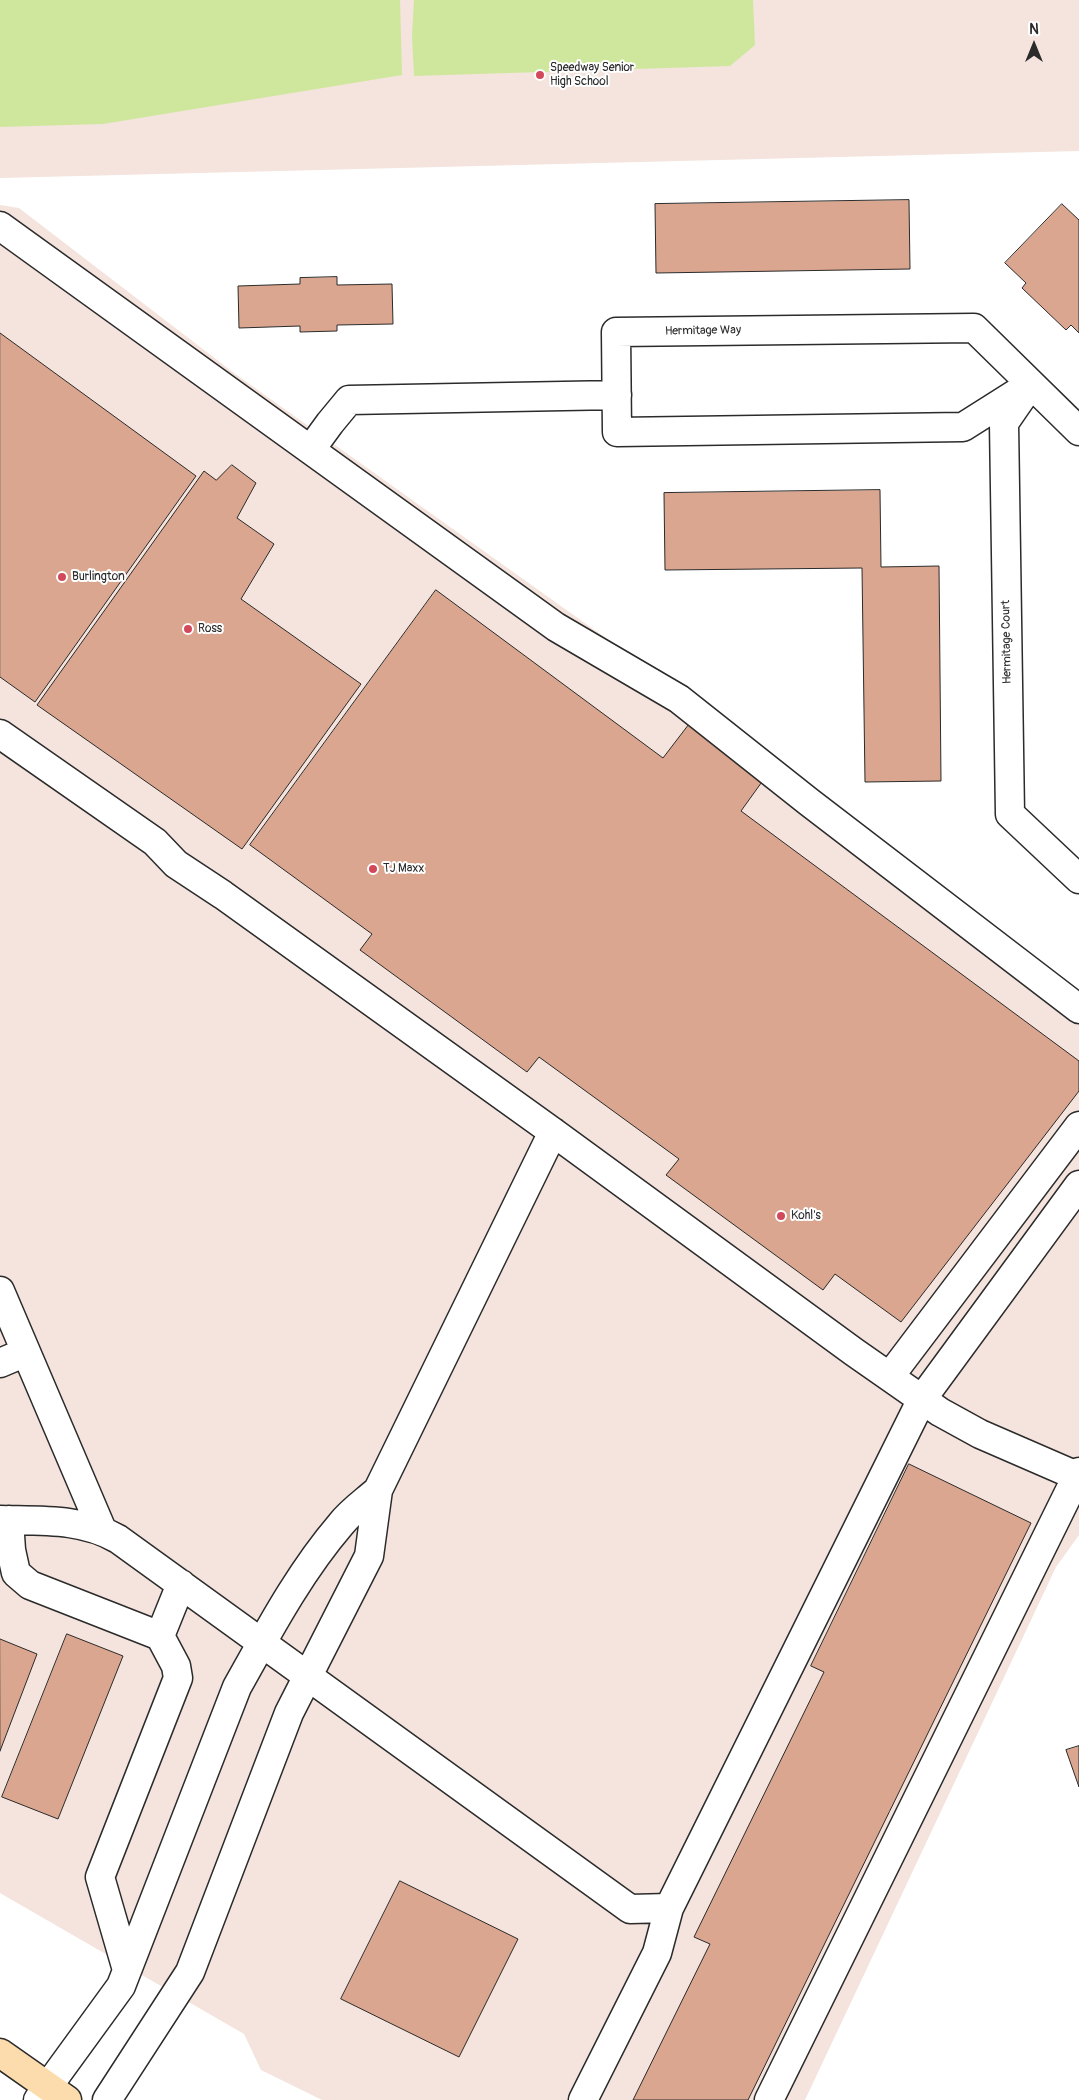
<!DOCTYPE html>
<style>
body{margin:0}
#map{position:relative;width:1079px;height:2100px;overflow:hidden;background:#fff;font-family:Pangolin,sans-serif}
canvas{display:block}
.north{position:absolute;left:1009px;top:20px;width:50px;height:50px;-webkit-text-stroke:4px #fff;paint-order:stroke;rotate:0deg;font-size:14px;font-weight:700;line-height:20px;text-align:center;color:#2b2b2b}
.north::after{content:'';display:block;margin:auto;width:18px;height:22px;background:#2b2b2b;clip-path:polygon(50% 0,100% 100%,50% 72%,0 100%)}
</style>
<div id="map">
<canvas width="1079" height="2100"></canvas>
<div class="north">N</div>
</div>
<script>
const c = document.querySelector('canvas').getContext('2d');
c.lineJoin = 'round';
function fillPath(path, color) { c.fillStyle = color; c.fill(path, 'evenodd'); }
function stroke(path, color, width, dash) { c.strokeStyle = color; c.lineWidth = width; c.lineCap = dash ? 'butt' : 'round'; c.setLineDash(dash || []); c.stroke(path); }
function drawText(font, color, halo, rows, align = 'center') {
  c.font = font + ' Pangolin,sans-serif'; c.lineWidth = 4; c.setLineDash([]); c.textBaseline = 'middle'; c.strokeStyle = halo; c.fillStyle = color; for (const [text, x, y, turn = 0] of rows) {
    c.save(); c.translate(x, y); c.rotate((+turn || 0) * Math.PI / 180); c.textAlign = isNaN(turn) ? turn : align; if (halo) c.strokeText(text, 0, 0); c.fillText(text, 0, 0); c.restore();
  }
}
fillPath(new Path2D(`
 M0,0h1079v151l-1079,27z
 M0,205l19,3 215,165 571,407 274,210v545l-23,32 -251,533h-483l-61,-30 -17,-36 -244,-141z`), '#f4e4dd');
fillPath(new Path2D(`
 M0,0h400l2,75 -299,49 -103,3z
 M414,0h339l2,45 -25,21 -316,10 -2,-40z`), '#cfe79d');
const building = new Path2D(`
 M909,200l1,69 -254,4 -1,-69z
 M1062,204l17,16v113l-8,-8 -5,5 -44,-42 4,-5 -21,-20z
 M337,277v8l55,-1 1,40 -56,1v6l-37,1v-6l-61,2 -1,-42 62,-2v-6z
 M0,333l196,143 -161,226 -35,-25z
 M232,465l24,18 -19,35 37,26 -33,55 120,85 -119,165 -205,-144 167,-234 12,9z
 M880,490l1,77 58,-1 2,215 -76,1 -3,-214 -197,2 -1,-77z
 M436,590l227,168 26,-34 75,55 -23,32 338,250v30l-178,231 -66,-48 -12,16 -157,-115 13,-16 -140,-102 -12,15 -167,-122 12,-16 -122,-89z
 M909,1464l122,59 -283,577h-115l77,-156 -16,-7 130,-265 -13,-6z
 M67,1634l56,22 -65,163 -56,-22z
 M0,1639l37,15 -37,97z
 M1079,1746v41l-13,-37z
 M400,1881l118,58 -59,118 -118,-58z`);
fillPath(building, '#dba68f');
stroke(building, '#2b2b2b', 1);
const minor = new Path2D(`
 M0,226l556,401 123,72 130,103 270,207
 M1031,384l-68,43 -346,5 -1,-100 358,-4 105,103
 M1024,394l-20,29 6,391 69,65
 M311,449l19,-26 19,-23 268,-5
 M0,734l155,108 21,22 47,31 330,237 301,220 86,60 40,22 99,43
 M0,1291l102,239
 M0,1363l26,-11
 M890,1376l189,-250
 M0,1520c41,1 82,-2 118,19l512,370 39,-1
 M9,1520l2,30 5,23 14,12 130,51
 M127,1970l-27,-93 78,-199 -2,-12 -16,-30 21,-52
 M38,2100l83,-114 116,-299c32,-57 62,-114 104,-163 10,-13 25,-23 37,-34
 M107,2100l83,-128 99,-259 80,-157 9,-66 175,-358
 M583,2100l74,-147 12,-45 253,-509 157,-214
 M769,2100l310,-628`);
const major = new Path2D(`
 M0,2053l67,47`);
stroke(minor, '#2b2b2b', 31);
stroke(major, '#2b2b2b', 31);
stroke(minor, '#fff', 28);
stroke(major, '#fcdcac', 28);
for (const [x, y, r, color] of [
 [540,75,5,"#d1495b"],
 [62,577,5,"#d1495b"],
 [188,629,5,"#d1495b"],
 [373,869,5,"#d1495b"],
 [781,1216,5,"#d1495b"]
]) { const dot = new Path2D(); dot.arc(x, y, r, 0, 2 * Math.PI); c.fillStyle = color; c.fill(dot); stroke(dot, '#fff', 2); }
drawText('12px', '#2b2b2b', '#fff', [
 ["Speedway Senior",550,68],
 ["High School",550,82],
 ["Burlington",72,577],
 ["Ross",198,629],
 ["TJ Maxx",383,869],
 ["Kohl's",791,1216]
], 'left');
drawText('12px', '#2b2b2b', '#fff', [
 ["Hermitage Way",703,331,-1],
 ["Hermitage Court",1007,642,-91]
]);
</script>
